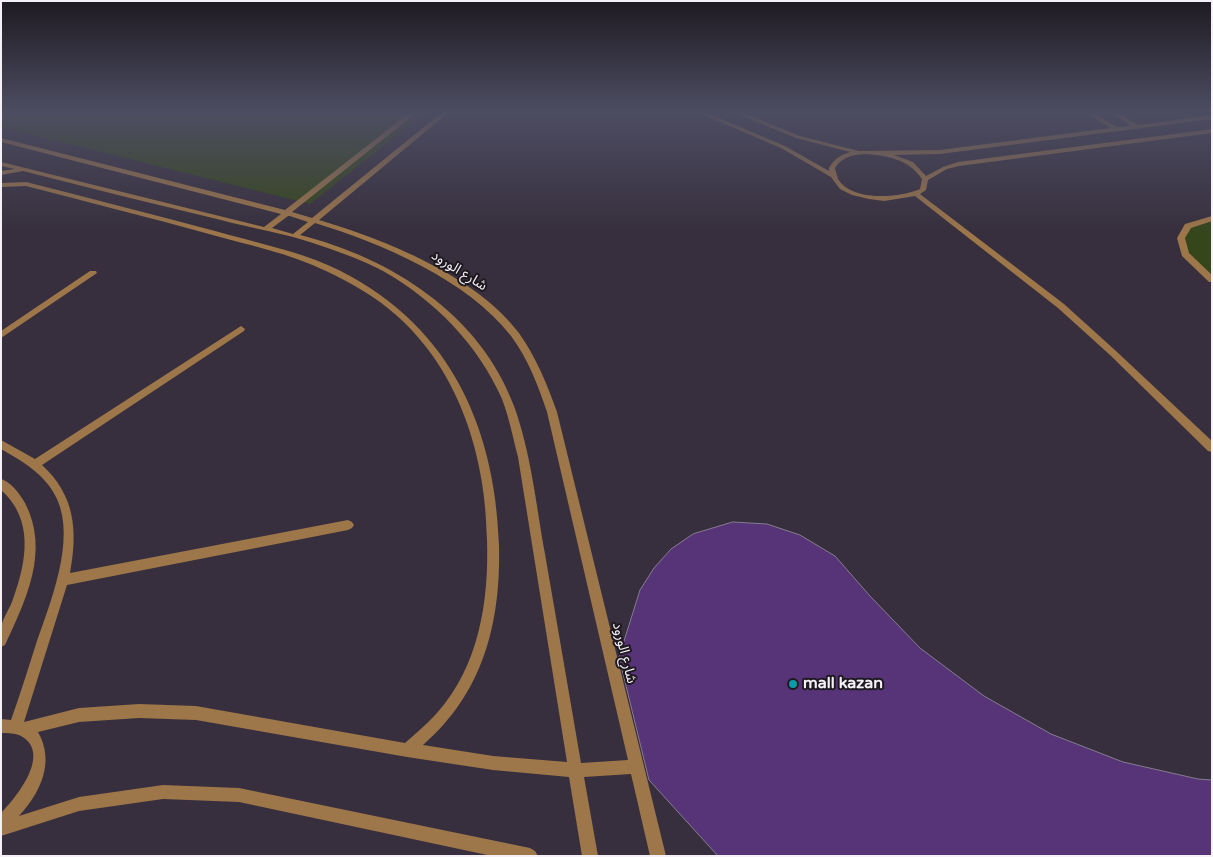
<!DOCTYPE html>
<meta charset="utf-8">
<style>
body{margin:0}
#map{position:relative;width:1213px;height:857px;overflow:hidden;background:#372f3d;font-family:"Varela Round",sans-serif}
canvas{display:block}
.frame{position:absolute;inset:0;border:2px solid #f5f0f8;pointer-events:none}
</style>
<div id="map">
<canvas width="1213" height="857"></canvas>
<div class="frame"></div>
</div>
<script>
const c = document.querySelector('canvas').getContext('2d');
c.lineJoin = 'round';
function fillPath(path, color) { c.fillStyle = color; c.fill(path, 'evenodd'); }
function stroke(path, color, width, dash) { c.strokeStyle = color; c.lineWidth = width; c.lineCap = dash ? 'butt' : 'round'; c.setLineDash(dash || []); c.stroke(path); }
function drawText(font, color, halo, rows, align = 'center') {
  c.font = font + ' "Varela Round","Noto Sans Arabic",sans-serif'; c.lineWidth = 4; c.setLineDash([]); c.textBaseline = 'middle'; c.strokeStyle = halo; c.fillStyle = color; for (const [text, x, y, turn = 0] of rows) {
    c.save(); c.translate(x, y); c.rotate((+turn || 0) * Math.PI / 180); c.textAlign = isNaN(turn) ? turn : align; if (halo) c.strokeText(text, 0, 0); c.fillText(text, 0, 0); c.restore();
  }
}
fillPath(new Path2D(`
 M1,113h424l-115,91 -309,-77z
 M1212,218v62l-27,-26 -4,-16 7,-12z`), '#35461b');
const building = new Path2D(`
 M733,522l34,2 33,11 35,21 35,40 50,52 64,48 67,38 72,28 75,17 14,1v76h-494l-69,-76 -30,-123 21,-67 14,-22 17,-19 22,-15z`);
fillPath(building, '#563477');
stroke(building, '#847d8d', 1);
fillPath(new Path2D(`
 M409,113h7l-124,99 20,6 129,-105h7l-129,107c67,20 157,56 200,113 17,24 28,51 38,79l109,444h-16l-19,-82 -47,3 14,79h-16l-13,-79 -76,-7 -86,-13 -211,-37 -57,-2 -60,4 -41,10c17,30 3,60 -19,84l60,-19 84,-12 76,3 291,60 5,3 3,5h-46l-253,-54 -76,-3 -84,12 -78,25v-23c16,-16 51,-60 20,-77 -6,-3 -13,-3 -20,-3v-14l10,1c9,-25 17,-51 25,-76 14,-41 40,-103 21,-145 -11,-24 -33,-37 -56,-50v-9l34,19 206,-133 4,3 -1,2 -202,134c33,30 36,66 28,108l278,-53 4,2 2,3 -2,3 -4,2 -281,55 -43,137 55,-14 60,-4 57,2 209,37c11,-10 22,-19 32,-30 42,-47 52,-112 50,-173 -1,-82 -27,-169 -91,-225 -21,-19 -45,-32 -70,-44 -37,-18 -78,-26 -117,-37 -61,-17 -122,-32 -183,-48l-25,1v-4l25,-1c63,16 126,32 189,49 38,11 79,19 115,35 116,53 165,156 169,279 2,78 -16,148 -76,200l70,11 74,6 -49,-305c-5,-19 -9,-40 -16,-58 -24,-55 -68,-99 -119,-128 -22,-12 -47,-20 -70,-28 -30,-10 -62,-15 -92,-23 -66,-16 -132,-32 -198,-49l-22,4v-4l14,-2 -14,-3v-4l263,65 17,-13 -280,-72v-4l284,72zM288,216h2l18,6 -15,12 -21,-6zM315,223c66,20 153,57 196,113 17,23 27,49 36,76l81,348 -47,3c-12,-70 -24,-140 -36,-209 -9,-50 -14,-101 -31,-148 -34,-92 -123,-148 -214,-171z
 M699,113h8l78,33 44,25v-3c5,-9 11,-13 21,-16l-54,-14 -61,-25h9l56,23 59,15 81,-1 170,-22 -23,-15h7l23,14 14,-1 -19,-13h7l19,12 74,-10v4l-272,35 -46,1 19,7 13,14 17,-9 15,-5 254,-33v4l-253,33 -12,3 -19,11 -2,10 -6,4 144,110 52,47 96,90v11l-4,-1 -98,-96 -52,-47 -143,-112 -31,5 -15,-2 -17,-4 -12,-6 -9,-12 -50,-29zM864,154c21,1 45,5 58,25l-2,10c-20,9 -68,13 -82,-10 -1,-3 -2,-7 -3,-11 7,-11 17,-13 29,-14z
 M1212,216v5l-21,7 -6,10 4,15 23,22v7h-3l-27,-26 -5,-18 8,-14z
 M90,271h6l1,2 -96,65v-7z
 M1,479c10,3 19,15 24,24 25,48 1,97 -20,142l-4,2c0,-6 -1,-13 0,-20 2,-9 9,-19 12,-28 14,-38 21,-80 -12,-109z`), '#9d764a');
const sky = c.createLinearGradient(0, 0, 0, 233);
sky.addColorStop(0, '#1e1a22');
sky.addColorStop(0.48, '#4d4d62');
sky.addColorStop(1, '#4d4d6200');
c.fillStyle = sky;
c.fillRect(0, 0, 1213, 233);
for (const [x, y, r, color] of [
 [793,684,5,"#0f9aa8"]
]) { const dot = new Path2D(); dot.arc(x, y, r, 0, 2 * Math.PI); c.fillStyle = color; c.fill(dot); stroke(dot, '#1d191f', 2); }
drawText('14px', '#f5f0f8', '#1d191f', [
 ["شارع الورود",459,271,32],
 ["شارع الورود",624,653,76]
]);
drawText('bold 16px', '#f5f0f8', '#1d191f', [
 ["mall kazan",803,684]
], 'left');
</script>
